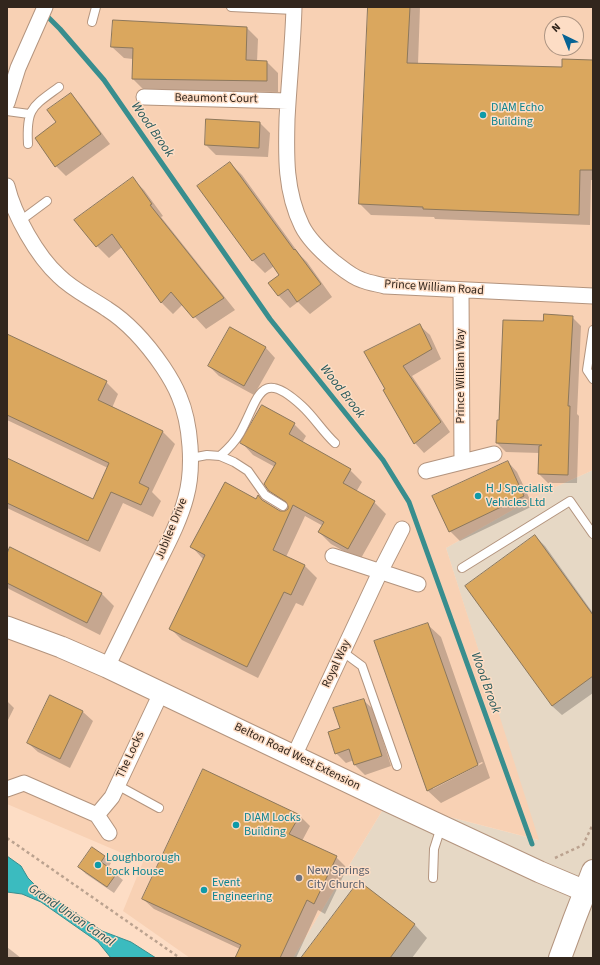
<!DOCTYPE html>
<style>
body{margin:0}
#map{position:relative;width:600px;height:965px;overflow:hidden;background:#fdddc5;font-family:"Source Sans 3",sans-serif}
canvas{display:block}
.frame{position:absolute;inset:0;border:8px solid #32261d;pointer-events:none}
.north{position:absolute;left:544px;top:16px;width:40px;height:40px;box-sizing:border-box;background:#fdddc5;border:1px solid #ac9482;border-radius:50%;rotate:317deg;font-size:11px;font-weight:700;line-height:16px;text-align:center;color:#32261d}
.north::after{content:'';display:block;margin:auto;width:14px;height:18px;background:#076394;clip-path:polygon(50% 0,100% 100%,50% 72%,0 100%)}
</style>
<div id="map">
<canvas width="600" height="965"></canvas>
<div class="frame"></div>
<div class="north">N</div>
</div>
<script>
const c = document.querySelector('canvas').getContext('2d');
c.lineJoin = 'round';
function fillPath(path, color) { c.fillStyle = color; c.fill(path, 'evenodd'); }
function stroke(path, color, width, dash) { c.strokeStyle = color; c.lineWidth = width; c.lineCap = dash ? 'butt' : 'round'; c.setLineDash(dash || []); c.stroke(path); }
function drawText(font, color, halo, rows, align = 'center') {
  c.font = font + ' "Source Sans 3",sans-serif'; c.lineWidth = 3; c.setLineDash([]); c.textBaseline = 'middle'; c.strokeStyle = halo; c.fillStyle = color; for (const [text, x, y, turn = 0] of rows) {
    c.save(); c.translate(x, y); c.rotate((+turn || 0) * Math.PI / 180); c.textAlign = isNaN(turn) ? turn : align; if (halo) c.strokeText(text, 0, 0); c.fillText(text, 0, 0); c.restore();
  }
}
fillPath(new Path2D(`
 M593,470v488h-300l95,-157 150,39 -92,-292 96,-55z`), '#e6d8c5');
fillPath(new Path2D(`
 M7,7h586v463l-51,23 -96,55 93,292 -151,-39 -95,157h-103l-67,-47 20,-49 -136,-58zM552,24h24v24h-24z`), '#f8d1b4');
const water = new Path2D(`
 M7,856l14,10 7,12 11,11 63,42 29,11 25,16h-45l-13,-16 -57,-40 -19,-8 -15,-2z`);
fillPath(water, '#3bbbbf');
stroke(water, '#388e8e', 1);
fillPath(new Path2D(`
 M369,7h51l-2,57 145,5 30,-8v119h-2l-1,45 -155,-6 -1,-2 -63,-2 -11,-11z
 M247,28l11,11 -1,23h10l11,11v19l-134,-2 -11,-11v-20l-9,-1 -12,-11z
 M71,94l9,10 30,40 -44,32 -10,-10 2,-44z
 M207,120l53,3 10,10 -2,24 -52,-2 -10,-10z
 M230,163l12,12 58,80 7,7 25,35 -22,17 -12,-12 -8,6 -11,-12 -10,-13 12,-8 -7,-9 -9,7 -12,-12 -55,-75z
 M132,178l12,12 19,26 -2,1 74,93 -29,19 -23,-25 -10,10 -11,-11 -40,-56 -13,11 -12,-12z
 M572,317l9,9 -4,88 2,2 -2,67h-29l-9,-9 1,-21 -34,-1 -9,-9 3,-22 44,-99z
 M420,326l10,9 11,24 -29,17 38,56 -26,21 -9,-10 -28,-54z
 M230,328l36,20 9,10 -21,37 -35,-19 -10,-10z
 M7,335l99,47 12,12 -6,14 51,24 12,12 -23,48 9,9 -8,16 -30,-14 -23,49 -93,-44v-49l87,41 14,-32 -101,-48z
 M294,424l12,12 -4,7 48,27 12,12 -6,10 18,10 12,12 -26,46 -29,-16 -12,-12 4,-6 -18,-10 -19,41 19,9 12,12 -14,28 -7,-3 -38,75 -76,-38 -12,-12 33,-69 -11,-12 64,-46 8,1 16,10h6l3,-3v-2l-7,-4 -12,-13 5,-23 -22,-12 -11,-12z
 M508,462l9,10 16,34 -73,35 -10,-10z
 M535,536l10,10 48,67v80l-31,22 -10,-9z
 M11,548l91,46 12,12 -14,29 -91,-46 -2,-2v-31z
 M428,625l13,12 49,141 -49,25 -13,-12 -53,-149zM482,762l1,1 -50,26v-2z
 M50,696l33,16 10,9 -23,47 -32,-16 -10,-9z
 M363,700l10,9 18,57 -26,9 -10,-10 -1,-5 -8,3 -10,-10 5,-24z
 M7,701l7,7 -7,14z
 M299,815l11,11 -8,15 34,16 11,11 -22,46 -7,-4 -22,48h-60l4,-9 -86,-40 -11,-10z
 M104,857l7,6 -3,5 15,12 -9,13 -28,-19 -7,-7z
 M359,882l56,43 12,13 -15,20h-110z
 M7,947l14,11h-14z`), '#0003');
stroke(new Path2D(`
 M45,14l15,15 44,51 166,239 113,141 26,42 123,342`), '#388e8e', 5);
const building = new Path2D(`
 M368,7h42l-3,56 155,4v-8l31,1v110h-13l-1,45 -156,-6v-2l-64,-3z
 M113,20l134,7 -1,33 21,1v20l-135,-2 1,-31 -22,-1z
 M71,93l30,41 -46,33 -20,-29 21,-16 -9,-12z
 M206,119l54,3 -1,26 -54,-3z
 M230,162l64,88 1,-1 26,35 -24,18 -9,-13 -10,7 -10,-13 11,-8 -15,-22 -12,8 -55,-75z
 M133,177l19,27 -2,1 74,93 -31,20 -22,-26 -10,11 -49,-69 -16,13 -22,-27z
 M544,314l29,2 -5,90h2l-2,69 -30,-1 1,-28 3,-1 -46,-2 1,-23h2l4,-100 40,1z
 M420,324l12,25 -29,17 38,56 -27,22 -31,-54 2,-1 -21,-37z
 M230,327l36,20 -22,39 -36,-20z
 M7,334l100,47 -9,19 65,31 -24,52 10,5 -8,17 -30,-13 -23,49 -81,-38v-45l86,41 16,-36 -102,-48z
 M262,405l33,18 -6,11 62,35 -8,14 32,18 -27,48 -30,-17 6,-10 -31,-17 -20,45 32,15 -14,30 -7,-3 -37,75 -78,-38 36,-74 -15,-8 35,-65 31,17 2,-4 4,5 18,11h5l3,-2v-3l-2,-4 -17,-11 -5,-7 12,-21 -36,-20z
 M508,461l16,35 -75,36 -17,-36z
 M535,535l58,80v61l-41,30 -87,-120z
 M10,547l92,46 -15,30 -80,-40v-29z
 M428,623l50,142 -51,26 -53,-150z
 M50,695l33,16 -23,48 -33,-16z
 M364,699l18,57 -28,9 -5,-16 -14,5 -7,-22 12,-4 -7,-20z
 M203,769l97,46 -11,19 48,22 -23,48 -7,-4 -27,58h-45l6,-13 -99,-46z
 M92,847l13,9 -4,6 16,11 -10,14 -29,-20z
 M359,881l56,43 -25,34h-89z`);
fillPath(building, '#daa75e');
stroke(building, '#8d785c', 1);
const lane = new Path2D(`
 M231,7l63,3
 M92,22l4,-15
 M7,111l22,3
 M28,144c-2,-36 4,-37 31,-57
 M20,221l27,-20
 M593,330l-6,40 6,9
 M220,456c8,-7 15,-14 20,-23 19,-34 19,-67 62,-27 12,11 21,26 33,37
 M191,458l16,-3 13,1 14,6 14,9 17,24 18,11
 M462,568l108,-67 23,33
 M343,652l19,14 35,100
 M117,785l42,23
 M433,878l1,-29 7,-22`);
const street = new Path2D(`
 M294,7c-1,37 -5,75 -7,112 -1,37 -2,72 15,107 7,14 20,26 32,36 8,6 18,15 28,18 7,3 16,4 23,6l208,10
 M144,97l144,4
 M7,103l11,-35 27,-61
 M7,186c7,29 30,70 52,90 14,14 32,22 48,33 22,14 41,36 56,58 6,9 12,19 16,29 12,28 15,72 7,101 -7,27 -22,53 -34,78 -15,31 -30,61 -45,92
 M461,290l1,172
 M426,471l68,-17
 M333,556l85,28
 M294,756l86,-184 22,-43
 M7,789l17,-6 73,32 15,-18 49,-104
 M97,815l12,18`);
const secondary = new Path2D(`
 M7,627l54,20 46,20 281,134 152,71 45,19`);
const primary = new Path2D(`
 M560,958l14,-38 19,-49`);
stroke(lane, '#b3947e', 10);
stroke(street, '#b3947e', 17);
stroke(secondary, '#b3947e', 23);
stroke(primary, '#b3947e', 24);
stroke(new Path2D(`
 M7,838l173,120
 M555,858l28,-13 10,-21`), '#bba28f', 2.5, [3, 3]);
stroke(lane, '#fff', 8);
stroke(street, '#fff', 15);
stroke(secondary, '#fff', 21);
stroke(primary, '#fff', 22);
for (const [x, y, r, color] of [
 [483,115,4,"#0f9aa8"],
 [478,496,4,"#0f9aa8"],
 [236,825,4,"#0f9aa8"],
 [98,865,4,"#0f9aa8"],
 [299,878,4,"#6b7280"],
 [204,890,4,"#0f9aa8"]
]) { const dot = new Path2D(); dot.arc(x, y, r, 0, 2 * Math.PI); c.fillStyle = color; c.fill(dot); stroke(dot, '#fdddc5', 1.5); }
drawText('12px', '#32261d', '#fdddc5', [
 ["Beaumont Court",216,99,1],
 ["Prince William Road",434,288,4],
 ["Prince William Way",461,376,-90],
 ["Jubilee Drive",172,529,-68],
 ["Royal Way",337,664,-65],
 ["The Locks",131,755,-65],
 ["Belton Road West Extension",297,757,26]
]);
drawText('12px', '#0d838f', '#fdddc5', [
 ["DIAM Echo",491,108],
 ["Building",491,122],
 ["H J Specialist",486,489],
 ["Vehicles Ltd",486,503],
 ["DIAM Locks",244,818],
 ["Building",244,832],
 ["Loughborough",106,858],
 ["Lock House",106,872],
 ["Event",212,883],
 ["Engineering",212,897]
], 'left');
drawText('12px', '#5b616d', '#fdddc5', [
 ["New Springs",307,871],
 ["City Church",307,885]
], 'left');
drawText('italic 13px', '#24585a', '#fdddc5', [
 ["Wood Brook",152,130,55],
 ["Wood Brook",342,392,52],
 ["Wood Brook",485,683,70],
 ["Grand Union Canal",71,916,34]
]);
</script>
